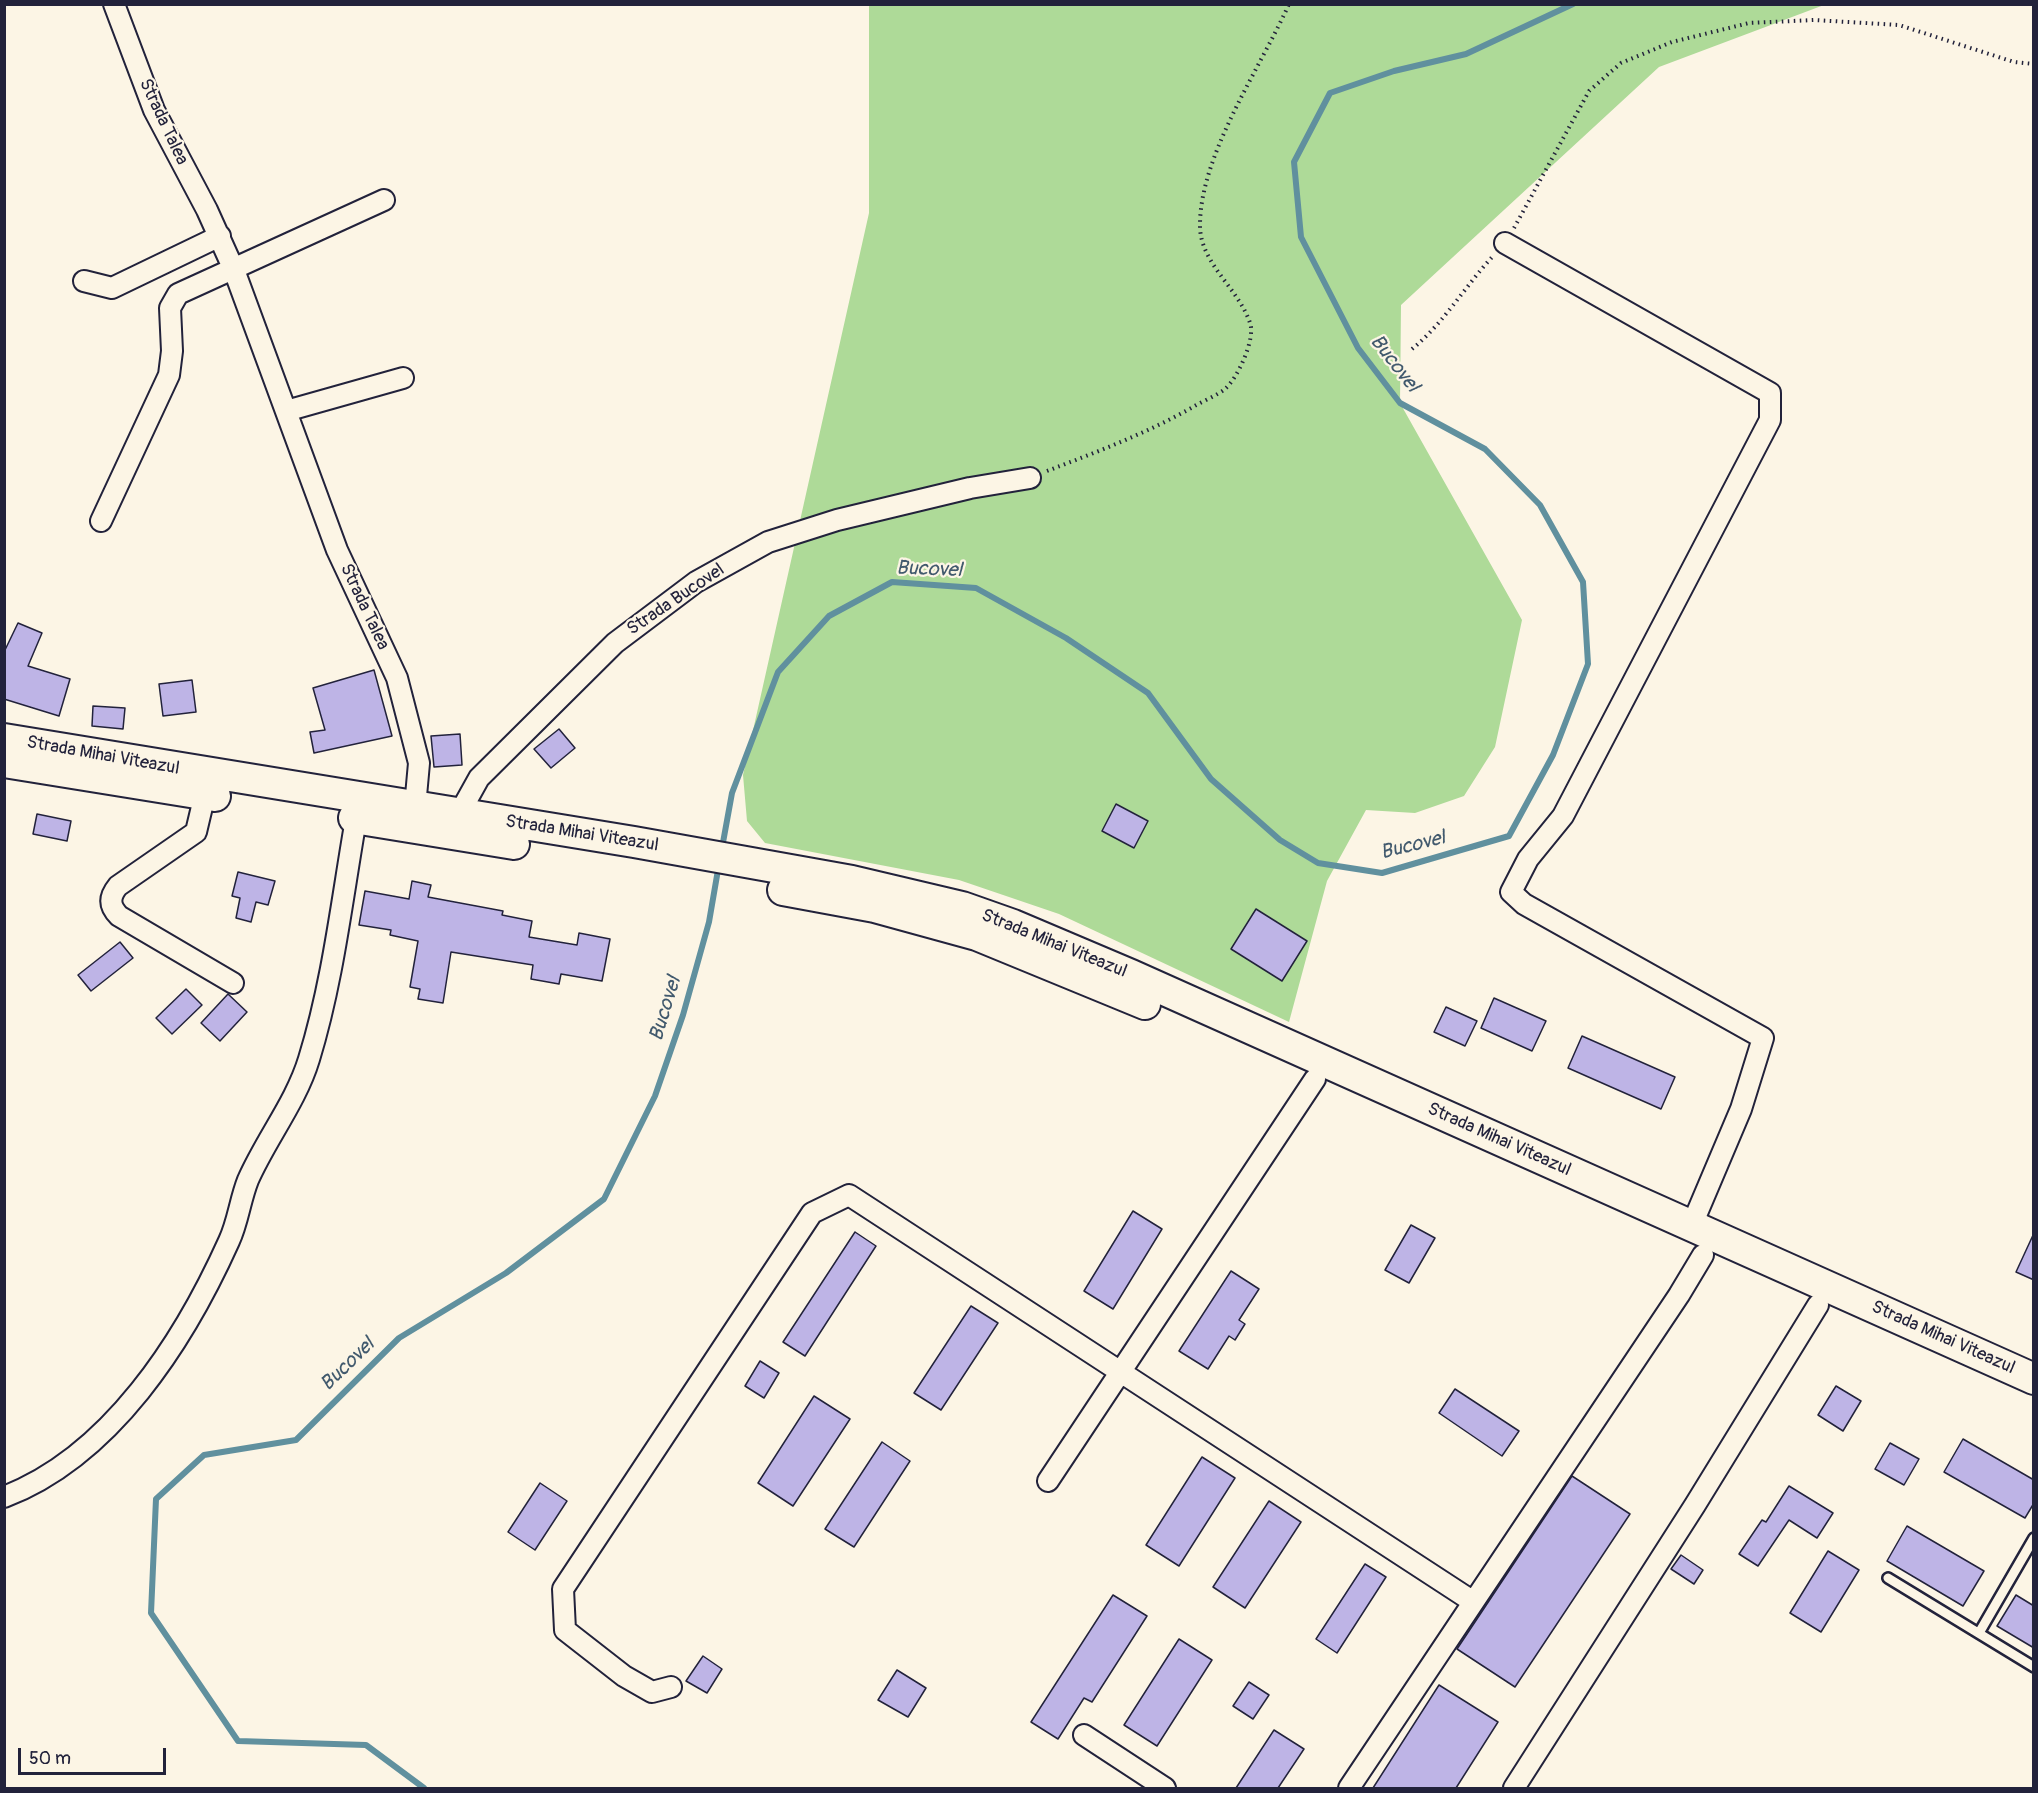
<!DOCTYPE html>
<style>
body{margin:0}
#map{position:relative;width:2038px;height:1793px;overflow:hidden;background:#fcf5e5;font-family:Pangolin,sans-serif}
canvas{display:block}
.frame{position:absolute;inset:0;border:6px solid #22223b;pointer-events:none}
.scale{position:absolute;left:18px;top:1748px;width:148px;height:27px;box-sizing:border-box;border:3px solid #22223b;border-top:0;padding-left:8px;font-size:18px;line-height:21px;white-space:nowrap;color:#22223b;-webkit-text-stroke:4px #fcf5e5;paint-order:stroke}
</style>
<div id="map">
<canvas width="2038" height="1793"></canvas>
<div class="frame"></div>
<div class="scale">50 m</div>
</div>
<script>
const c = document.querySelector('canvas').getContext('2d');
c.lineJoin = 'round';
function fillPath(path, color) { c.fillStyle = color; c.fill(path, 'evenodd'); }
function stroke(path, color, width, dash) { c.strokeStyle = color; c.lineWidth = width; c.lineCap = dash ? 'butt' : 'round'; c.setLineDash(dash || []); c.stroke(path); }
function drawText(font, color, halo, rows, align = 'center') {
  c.font = font + ' Pangolin,sans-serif'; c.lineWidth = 4.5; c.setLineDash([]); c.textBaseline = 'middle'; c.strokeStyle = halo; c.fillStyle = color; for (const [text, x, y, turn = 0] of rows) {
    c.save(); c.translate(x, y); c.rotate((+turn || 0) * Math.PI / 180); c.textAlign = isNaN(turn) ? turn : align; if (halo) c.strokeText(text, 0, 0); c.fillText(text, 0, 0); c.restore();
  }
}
fillPath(new Path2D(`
 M869,5h955l-165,62 -258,238 -1,98 122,217 -27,127 -31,49 -49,17 -49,-3 -39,71 -38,141 -230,-108 -100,-34 -194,-37 -18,-22 -4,-46 126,-562z`), '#aeda98');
stroke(new Path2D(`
 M722,848l10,-55 46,-121 51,-56 63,-34 84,6 90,50 82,55 63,86 69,61 38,23 64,10 127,-37 44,-81 35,-91 -5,-82 -43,-77 -55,-56 -85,-46 -42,-55 -57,-111 -7,-75 36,-69 64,-22 72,-17 107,-50
 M424,1788l-58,-43 -128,-4 -87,-128 5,-114 48,-44 92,-15 103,-102 107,-65 98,-74 51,-103 28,-81 26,-93 10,-58`), '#60909e', 6);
const building = new Path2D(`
 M18,623l24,10 -14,33 42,13 -11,37 -55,-17v-47z
 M374,670l18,66 -78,17 -4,-21 15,-2 -12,-42z
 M192,680l4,32 -33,4 -4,-32z
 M93,706l32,2 -2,21 -31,-3z
 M559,729l16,19 -24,20 -17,-19z
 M460,734l2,31 -28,2 -3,-31z
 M1116,804l32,17 -14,27 -32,-17z
 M37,814l34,7 -4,20 -34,-7z
 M238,872l37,9 -7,24 -12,-3 -5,20 -15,-4 4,-20 -8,-2z
 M412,881l19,4 -3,12 75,14 -1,4 30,6 -3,16 48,8 2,-12 31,6 -8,42 -41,-7 -2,10 -28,-5 2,-14 -82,-13 -8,51 -25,-4 2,-10 -10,-2 8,-46 -28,-6 1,-5 -32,-5 6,-34 44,8z
 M1256,909l51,32 -25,40 -51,-32z
 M120,942l13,16 -42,33 -13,-16z
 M186,989l16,16 -30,29 -16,-16z
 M228,994l19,18 -27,29 -19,-18z
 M1494,998l52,23 -14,30 -51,-23z
 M1446,1007l31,14 -12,25 -31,-14z
 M1582,1036l93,41 -14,32 -93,-41z
 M1133,1211l29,18 -49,80 -29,-18z
 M1411,1225l24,13 -26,45 -24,-13z
 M855,1232l21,14 -71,110 -22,-14z
 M2034,1233v47l-18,-8z
 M1231,1271l28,18 -20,31 6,4 -10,16 -6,-4 -21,33 -29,-18z
 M971,1306l27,17 -57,87 -27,-17z
 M760,1361l19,12 -15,25 -19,-12z
 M1836,1386l25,15 -18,30 -25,-16z
 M1455,1389l64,42 -17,25 -63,-43z
 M814,1396l36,23 -57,87 -35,-23z
 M1963,1439l71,41v23l-9,15 -81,-46z
 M882,1442l28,19 -56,86 -29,-18z
 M1890,1443l29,16 -15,26 -29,-16z
 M1202,1457l33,21 -56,88 -33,-21z
 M1572,1476l58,38 -115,173 -58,-38z
 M540,1483l27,18 -32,49 -27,-18z
 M1789,1486l44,27 -16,25 -28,-18 -31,46 -19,-12 23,-34 4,2z
 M1269,1501l32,21 -56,86 -32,-21z
 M1907,1526l77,45 -21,35 -76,-45z
 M1828,1551l31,19 -38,62 -31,-19z
 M1681,1555l22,15 -9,14 -23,-15z
 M1365,1564l21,13 -49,76 -21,-14z
 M1113,1595l34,21 -55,86 -8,-4 -26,41 -27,-17z
 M2016,1595l18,11v42l-37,-22z
 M1179,1639l33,21 -55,86 -33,-21z
 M703,1656l19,13 -15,24 -21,-12z
 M897,1670l29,18 -18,29 -30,-17z
 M1249,1682l20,13 -16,24 -20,-13z
 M1439,1685l59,37 -42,66h-83z
 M1274,1730l30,19 -26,39h-42z`);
fillPath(building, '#beb4e6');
stroke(building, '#22223b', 1.5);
const service = new Path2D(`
 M1888,1578l146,89
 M1979,1633l55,-95`);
const minor = new Path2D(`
 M114,4l40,106 53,100 27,60 103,280 60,128 22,85 -4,44
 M1505,243l265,150v27l-207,396 -35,43 -17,33 13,12 239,134 -22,71 -50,118
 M84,281l28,7 108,-52
 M286,411l117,-33
 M101,521l68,-146 3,-24 -2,-43 8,-14 206,-94
 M205,794l-9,38 -78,54c-9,11 -9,20 1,30l114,67
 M459,814l20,-36 136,-135 81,-61 72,-40 69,-22 133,-32 60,-10
 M1048,1481l267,-402
 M4,1497c107,-41 180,-156 225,-256 9,-19 11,-41 19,-61 18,-41 48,-78 61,-121 24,-78 33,-160 47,-240
 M671,1687l-19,5 -28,-16 -59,-46 -2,-41 249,-376 37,-18 623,406
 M1084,1735l81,53
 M1349,1788l330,-493 24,-40
 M1514,1788l181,-283 123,-200`);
const primary = new Path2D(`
 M4,739l630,103 218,39 110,26 51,18 118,50 903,404
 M4,762l211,34
 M354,818l160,26
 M783,890l92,17 102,28 168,69`);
stroke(service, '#22223b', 14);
stroke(minor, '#22223b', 24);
stroke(primary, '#22223b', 34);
stroke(new Path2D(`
 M1514,228l75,-137 32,-28 51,-21 77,-19 65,-3 85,5 115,37 20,2
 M1412,349c32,-26 53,-63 82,-94
 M1047,471c50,-19 100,-38 146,-64 10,-6 23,-11 32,-18 12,-10 31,-50 25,-66 -11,-34 -49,-59 -50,-96 -1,-71 60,-158 89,-223`), '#22223b', 4, [1.5, 4.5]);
stroke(service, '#fcf5e5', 9);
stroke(minor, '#fcf5e5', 20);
stroke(primary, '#fcf5e5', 30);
drawText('18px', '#22223b', '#fcf5e5', [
 ["Strada Talea",163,122,65],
 ["Strada Bucovel",676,600,-34],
 ["Strada Talea",364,607,65],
 ["Strada Mihai Viteazul",103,756,10],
 ["Strada Mihai Viteazul",582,834,9],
 ["Strada Mihai Viteazul",1054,944,22],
 ["Strada Mihai Viteazul",1499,1140,24],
 ["Strada Mihai Viteazul",1943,1338,24]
]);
drawText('italic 20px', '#41596d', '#fcf5e5', [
 ["Bucovel",1394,364,52],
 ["Bucovel",929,570,2],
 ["Bucovel",1413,846,-14],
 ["Bucovel",666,1009,-73],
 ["Bucovel",348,1365,-44]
]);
</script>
